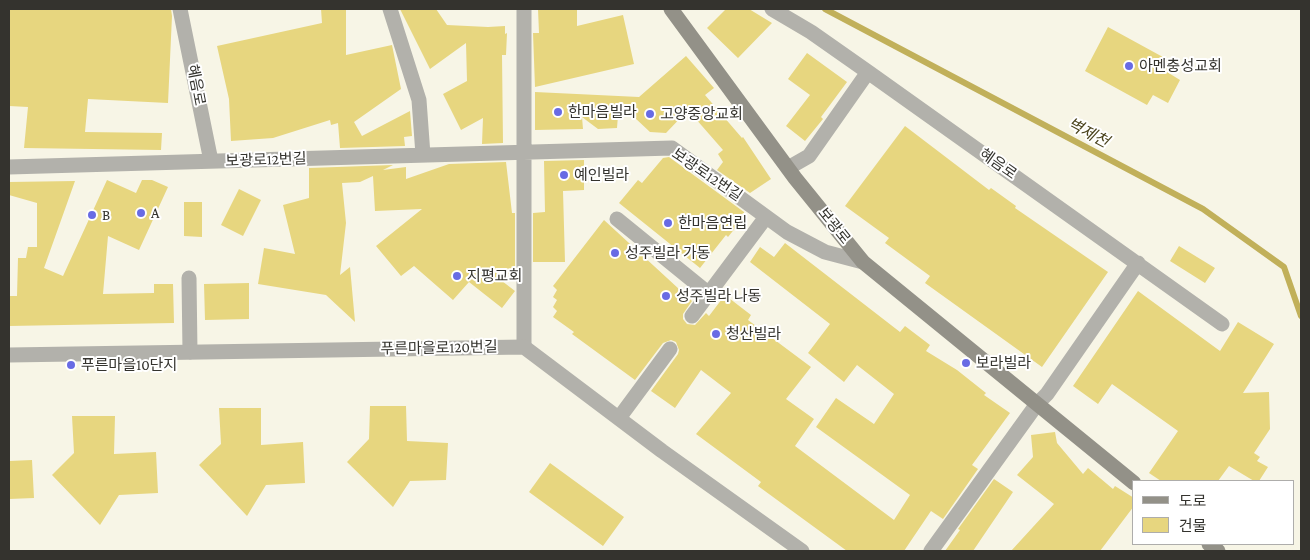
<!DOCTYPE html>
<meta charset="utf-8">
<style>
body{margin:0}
#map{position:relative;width:1310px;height:560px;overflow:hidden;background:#f7f5e6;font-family:"Crimson Pro","Noto Sans KR",serif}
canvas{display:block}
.frame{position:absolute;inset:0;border:10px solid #34332e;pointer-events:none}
.legend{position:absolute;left:1132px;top:480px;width:162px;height:65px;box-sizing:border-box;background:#fff;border:1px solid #aeadab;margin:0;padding:6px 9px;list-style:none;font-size:15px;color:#34332e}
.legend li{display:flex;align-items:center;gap:10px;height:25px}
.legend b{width:25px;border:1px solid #aeadab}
</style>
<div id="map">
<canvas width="1310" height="560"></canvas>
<div class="frame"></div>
<ul class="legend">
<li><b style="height:6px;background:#939188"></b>도로</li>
<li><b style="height:14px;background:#e7d67f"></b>건물</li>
</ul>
</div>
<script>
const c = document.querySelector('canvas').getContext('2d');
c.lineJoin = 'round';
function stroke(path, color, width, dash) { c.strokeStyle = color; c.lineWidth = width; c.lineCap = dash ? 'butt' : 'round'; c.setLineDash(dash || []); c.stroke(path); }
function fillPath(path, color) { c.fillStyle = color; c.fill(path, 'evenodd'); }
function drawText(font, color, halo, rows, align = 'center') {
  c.font = font + ' "Crimson Pro","Noto Sans KR",serif'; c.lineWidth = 4; c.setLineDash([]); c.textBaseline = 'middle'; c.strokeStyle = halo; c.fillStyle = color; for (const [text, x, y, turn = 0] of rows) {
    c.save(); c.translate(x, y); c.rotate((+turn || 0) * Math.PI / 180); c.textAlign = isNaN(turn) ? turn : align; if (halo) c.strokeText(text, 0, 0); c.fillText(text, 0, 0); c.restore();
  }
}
stroke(new Path2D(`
 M825,9l378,200 81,58 17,49`), '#c1b05a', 6);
fillPath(new Path2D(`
 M9,9h162l1,7 -4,87 -80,-4 -3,33 77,1 -1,17 -137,-2 4,-41 -19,-1z
 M321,9h25v46l46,-10 9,44 -47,33 8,14 48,-25 2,25 -8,1 1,9 -65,2 -2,-25 -7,2 -1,-5 -57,18 -42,3 -2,-42 -12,-53 105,-23z
 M400,9h36l11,16 41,2 17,-1v8l2,-1 -1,22h-4l1,88 -21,1 1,-26 -22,12 -18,-36 24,-13 -1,-38 -36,26z
 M538,9h39v17l46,-11 11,49 -99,23 -2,-54h6z
 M726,9h23l23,14 -34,35 -31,-30z
 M1108,27l64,35 -5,10 13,8 -12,23 -15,-8 -6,10 -62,-34z
 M807,53l40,29 -26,35 2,2 -18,22 -19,-15 24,-31 -22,-16z
 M686,56l28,32 -9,7 37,43 1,-1 28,42 -21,14 -33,-23 6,-8 -5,-8 5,-4 -35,-40 -22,23 -16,-1 -31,-29 -2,25 -19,1 -16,-12 1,12 -48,1v-38l104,5z
 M905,126l84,64 2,-2 25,18 -1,2 93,64 -66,95 -117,-84 5,-7 -45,-33 4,-5 -44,-32z
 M669,157l75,55v5l-16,20 -2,-2 -26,33 -81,-65 19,-23 4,3 21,-25z
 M584,160v30l-21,1 2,71h-32v-49l12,-1 -1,-51z
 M506,162l6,51h3v53l-13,15 13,10 -13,17 -33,-26 -16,18 -39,-34 -13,10 -25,-30 46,-37 -47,2 -2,-35 -13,6 -18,1 4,40 -6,52 10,-8 5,55 -29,-27 -68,-11 6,-36 31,6 -12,-49 26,-7v-30l84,-3 -10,5 23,-3v12l43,-15z
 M107,180l29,13 6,-13h10l16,7 -29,63 -31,-14 -5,58 51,-1v-9h19l1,39 -165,3v-30h8l1,-38h8l2,-11h9v-44l-28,-8v-13l66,-1 -31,87 19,8z
 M239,189l22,11 -18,36 -22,-11z
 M184,202h18v35l-18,-1z
 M604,220l88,81 -9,13v5l4,5 8,1 11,-12 3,3 16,-21 26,20 -3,5 63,47 -25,32 28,20 -19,27 99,74 16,-25 -94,-68 20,-29 38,26 20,-30 -37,-29 -13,17 -36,-29 22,-29 -80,-62 10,-15 14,10 11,-14 115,89 5,-6 25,19 -4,6 31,19 29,23 -2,2 26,18 -38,52 6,4 -35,50 -12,-8 -27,40h-57l-89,-65 3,-4 -65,-48 35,-41 -30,-23 -26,38 -24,-17 27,-37 1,-4 -3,-8 -5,-2 -8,3 -28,37 -63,-46 2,-2 -21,-15 4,-6 -4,-4 4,-7 -4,-3 4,-7 -4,-4z
 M1179,246l36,22 -10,15 -35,-22z
 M249,283v36l-44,1 -1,-36z
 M1138,291l82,60 18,-29 36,22 -31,49 26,-1 1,37 -16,24 6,4 -3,4 11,6 -9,14h-5l-25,-15 -11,15h-57l-12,-8 29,-42 -66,-47 -14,20 -25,-18z
 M370,406h36l1,35 41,2 -2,37 -36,1 -17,26 -46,-45 22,-23z
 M219,408h42v37l42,-3 2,41 -39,2 -19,31 -48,-51 22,-21z
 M72,416h43l-1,38 42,-2 2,41 -39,2 -19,30 -48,-50 22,-22z
 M1055,432l2,11 26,31 5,-6 25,21 2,-3 19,12v8l-34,45h-89l43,-47 -37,-29 16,-18 -2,-22z
 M32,460l2,38 -25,1v-38z
 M550,463l74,54 -21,29 -74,-54z
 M994,479l19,13 -40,59h-28l15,-21 -2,-1z`), '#e7d67f');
stroke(new Path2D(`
 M180,9l31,152
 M390,9l29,91 4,55
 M772,9l39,23 57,40 354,252
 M9,167l663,-19 115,84 38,20 38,10
 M788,168l21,-12 59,-84
 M617,219l91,74
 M189,278l1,74
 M692,316l74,-99
 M524,347v-338
 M619,418l51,-69
 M931,551l106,-147 10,-10 91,-131`), '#b2b1ab', 15);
stroke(new Path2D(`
 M9,355l515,-8 138,104 140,100`), '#b2b1ab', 15);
stroke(new Path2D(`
 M671,9l124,169 68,84 271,221
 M1209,544l9,7`), '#939188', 15);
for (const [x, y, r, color] of [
 [1129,66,5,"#686be4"],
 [558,112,5,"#686be4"],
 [650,114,5,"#686be4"],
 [564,175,5,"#686be4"],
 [141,213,5,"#686be4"],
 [92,215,5,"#686be4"],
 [668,223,5,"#686be4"],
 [615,253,5,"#686be4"],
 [457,276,5,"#686be4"],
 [666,296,5,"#686be4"],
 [716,334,5,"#686be4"],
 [966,363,5,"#686be4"],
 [71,365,5,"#686be4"]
]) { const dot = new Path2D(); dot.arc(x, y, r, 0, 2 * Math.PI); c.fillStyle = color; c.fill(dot); stroke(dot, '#fff', 2); }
drawText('15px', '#34332e', '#fff', [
 ["아멘충성교회",1139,66],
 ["한마음빌라",568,112],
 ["고양중앙교회",660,114],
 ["예인빌라",574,175],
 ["A",151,213],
 ["B",102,215],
 ["한마음연립",678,223],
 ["성주빌라 가동",625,253],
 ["지평교회",467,276],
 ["성주빌라 나동",676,296],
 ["청산빌라",726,334],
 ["보라빌라",976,363],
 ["푸른마을10단지",81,365]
], 'left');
drawText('15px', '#34332e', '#fff', [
 ["혜음로",196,85,79],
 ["보광로12번길",266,160,-2],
 ["혜음로",998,164,35],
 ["보광로12번길",707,175,34],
 ["보광로",834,226,51],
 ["푸른마을로120번길",439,348,-1]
]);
drawText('italic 16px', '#4b441e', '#fff', [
 ["벽제천",1088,133,28]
]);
</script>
